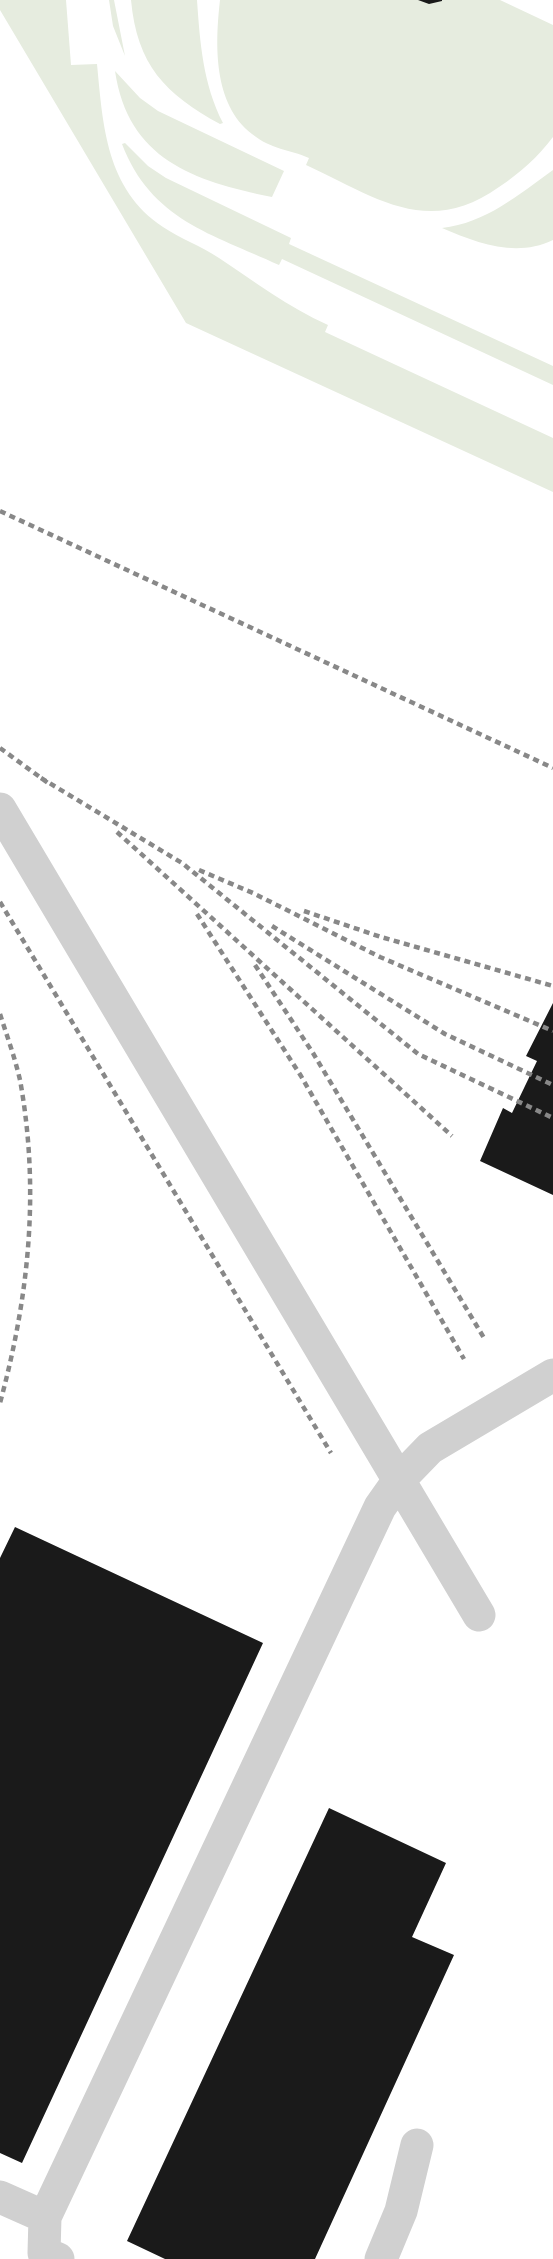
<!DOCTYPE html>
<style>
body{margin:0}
canvas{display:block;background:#fff}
</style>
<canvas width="553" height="2259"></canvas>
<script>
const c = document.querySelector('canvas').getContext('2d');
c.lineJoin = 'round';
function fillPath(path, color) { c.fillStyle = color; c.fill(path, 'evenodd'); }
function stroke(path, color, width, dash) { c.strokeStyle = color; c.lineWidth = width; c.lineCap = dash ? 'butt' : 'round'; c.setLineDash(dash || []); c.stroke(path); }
fillPath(new Path2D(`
 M0,0h66l5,65 26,-1c6,62 9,125 66,163 18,12 38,19 56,31 36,24 69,49 109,67l-3,7 228,106v54l-367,-169 -186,-313z
 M109,0h5l11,56 -12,-30z
 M131,0h66c3,43 6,84 26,123l-3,1c-55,-30 -83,-59 -89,-124z
 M220,0h280l53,25v112c-15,20 -33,36 -54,50 -71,51 -124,10 -193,-22l3,-7c-20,-9 -37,-8 -57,-24 -39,-30 -37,-90 -32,-134z
 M115,71l25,27 18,13 126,60 -12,26c-79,-16 -144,-38 -157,-126z
 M125,143l23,23 18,12 125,60 -2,6 264,122v19l-271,-126 -3,6c-67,-31 -128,-45 -157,-121z
 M553,170v70c-37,18 -76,3 -111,-12 44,-5 76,-33 111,-58z`), '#e6ecdf');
fillPath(new Path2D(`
 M418,0h24v1l-13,3z
 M553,1003v192l-73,-34 23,-53 9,5 25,-52 -11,-5z
 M15,1527l248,116 -241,520 -22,-10v-595z
 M329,1808l117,55 -34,74 42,18 -139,304h-150l-38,-18z`), '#1a1a1a');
stroke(new Path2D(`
 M0,809l479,806
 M0,2197l45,20 -1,36 14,6
 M45,2217l335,-710 19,-27 31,-32 123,-73
 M381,2259l20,-48 16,-66`), '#d0d0d0', 33);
stroke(new Path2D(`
 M0,511l553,257
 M0,748l48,35
 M41,778l141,85 236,191 135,64
 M117,832l335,304
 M199,870l54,23 127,64 173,74
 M0,902l331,551
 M304,911l77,26 172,49
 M197,914l104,162 163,283
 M272,926l173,108 108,51
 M255,965l58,88 171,285
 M0,1014c7,22 15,44 20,66 20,110 9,216 -20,323`), '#888', 4.5, [6, 4.5]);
</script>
